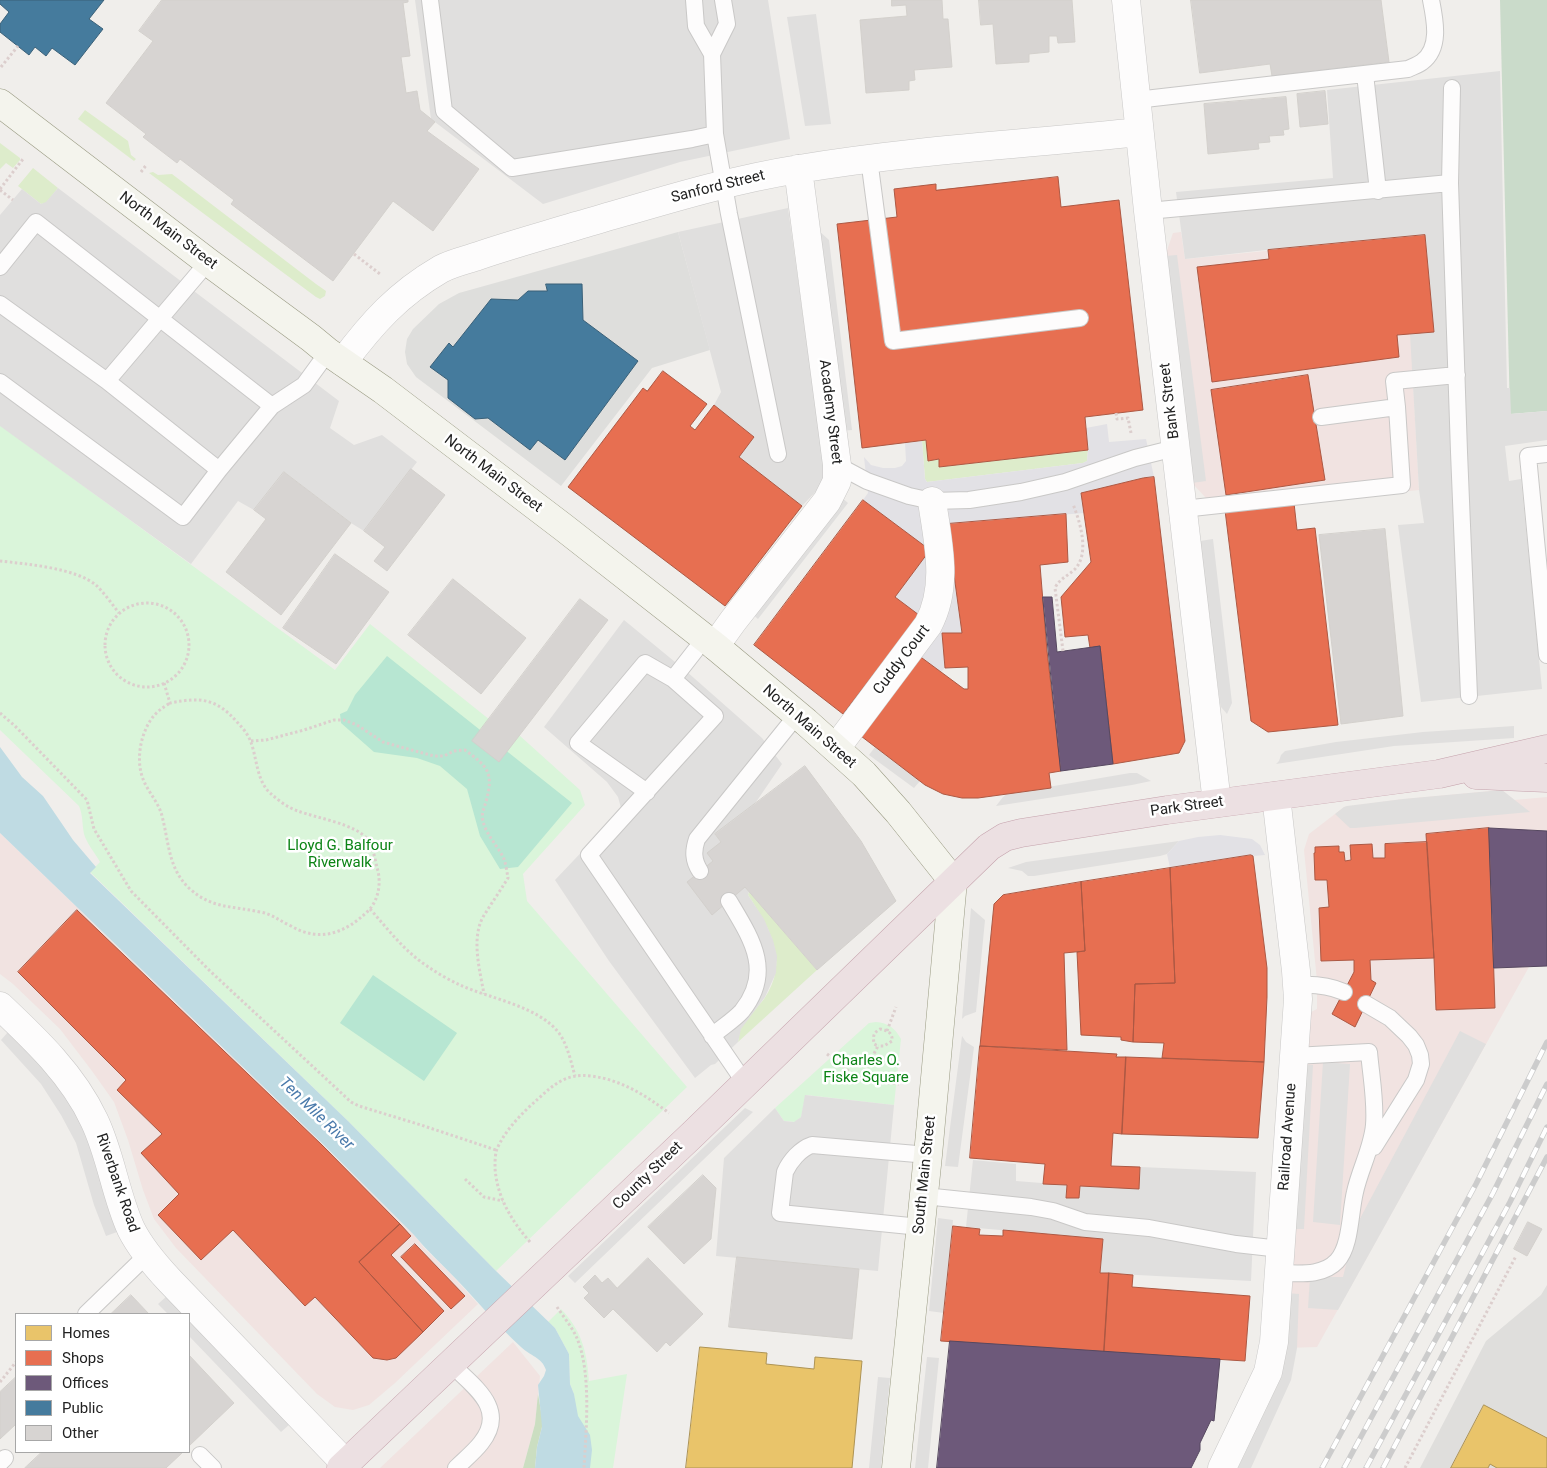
<!DOCTYPE html>
<style>
body{margin:0}
#map{position:relative;width:1547px;height:1468px;overflow:hidden;background:#f0eeeb;font-family:Roboto,sans-serif}
canvas{display:block}
.legend{position:absolute;left:15px;top:1313px;width:175px;height:140px;box-sizing:border-box;background:#fff;border:1px solid #a7a7a7;margin:0;padding:6px 9px;list-style:none;font-size:15px;color:#222}
.legend li{display:flex;align-items:center;gap:10px;height:25px}
.legend b{width:25px;border:1px solid #a7a7a7}
</style>
<div id="map">
<canvas width="1547" height="1468"></canvas>
<ul class="legend">
<li><b style="height:14px;background:#e9c46a"></b>Homes</li>
<li><b style="height:14px;background:#e76f51"></b>Shops</li>
<li><b style="height:14px;background:#6d597a"></b>Offices</li>
<li><b style="height:14px;background:#457b9d"></b>Public</li>
<li><b style="height:14px;background:#d7d4d2"></b>Other</li>
</ul>
</div>
<script>
const c = document.querySelector('canvas').getContext('2d');
c.lineJoin = 'round';
function fillPath(path, color) { c.fillStyle = color; c.fill(path, 'evenodd'); }
function stroke(path, color, width, dash) { c.strokeStyle = color; c.lineWidth = width; c.lineCap = dash ? 'butt' : 'round'; c.setLineDash(dash || []); c.stroke(path); }
function drawText(font, color, halo, rows, align = 'center') {
  c.font = font + ' Roboto,sans-serif'; c.lineWidth = 5; c.setLineDash([]); c.textBaseline = 'middle'; c.strokeStyle = halo; c.fillStyle = color; for (const [text, x, y, turn = 0] of rows) {
    c.save(); c.translate(x, y); c.rotate((+turn || 0) * Math.PI / 180); c.textAlign = isNaN(turn) ? turn : align; if (halo) c.strokeText(text, 0, 0); c.fillText(text, 0, 0); c.restore();
  }
}
fillPath(new Path2D(`
 M1547,1285v183h-127l66,-127 55,-46z`), '#dfdedc');
fillPath(new Path2D(`
 M1181,232l4,27 240,-24 9,97 -21,49 6,109 -211,22 -2,-14 -14,-15 -27,-227 8,-23z
 M1502,790l12,10 33,-3v169l-18,1 -212,380 -32,1 20,-333 12,-6v-28l-13,-131 5,-16 35,-27 59,-8z
 M0,833l323,311 91,91 12,15 23,22 29,32 -83,79 -26,22 -16,5 -18,-3 -18,-13 -141,-146 -22,-29 -11,-29 -15,-50 -14,-38 -22,-31 -32,-42 -47,-45 -13,-10z
 M513,1342l27,34 -5,48 -12,44h-143z`), '#f1e3e1');
fillPath(new Path2D(`
 M678,232l32,118 -58,18 -91,118 -145,-109 -9,-13 -2,-12 2,-13 6,-10 26,-25 20,-11z`), '#dededc');
fillPath(new Path2D(`
 M85,110l43,31 3,14 5,4 -2,2 -56,-42z
 M0,143l20,15v2l-7,8 -7,-5 -6,6z
 M33,168l25,20 -12,15 -5,1 -23,-18z
 M153,172l5,3 14,-1 144,110 10,7 -1,5 -5,3 -4,-2 -167,-124z
 M926,440l2,20 11,-1 1,8 148,-17 -1,11 -4,2 -156,19 -2,-3 -3,-38z
 M749,891l68,79 -79,72c1,-4 1,-8 2,-12 4,-10 17,-22 24,-31 26,-38 6,-70 -16,-104z`), '#ddeccb');
fillPath(new Path2D(`
 M538,1394l4,23v10l-5,20 -2,21h-12l12,-44z`), '#cbdec1');
fillPath(new Path2D(`
 M1500,0h47v411l-37,3z`), '#cadbca');
fillPath(new Path2D(`
 M0,425l335,245 35,-46 145,116 4,-5 61,55 5,15 -62,69 4,27 160,186 -191,184 -148,-150 -258,-249 10,-10c-5,-9 -13,-18 -16,-28 -2,-9 -1,-19 -5,-28l-79,-76z
 M876,1022c12,1 19,6 25,17l-7,66 -88,-10 -5,22 -6,5 -11,-1 -9,-13 94,-85z
 M561,1309c21,22 26,43 28,72l38,-7 -14,94h-37l-2,-74 -4,-10 -1,-30 -14,-26 -7,-6z`), '#daf5da');
fillPath(new Path2D(`
 M387,656l185,147 -54,64 -18,2 -20,-33 -13,-47 -27,-23 -23,-8 -43,-6 -33,-29 -1,-9 7,-3 8,-16z
 M373,975l84,58 -33,48 -84,-58z`), '#b7e6d2');
fillPath(new Path2D(`
 M415,0h353l22,139 -110,23 -137,42 -112,-85z
 M816,14l15,110 -26,2 -18,-109z
 M1500,71l7,317h3l1,26 36,-3v29l-42,6 4,35 12,-2 21,210 -121,13 -23,-177 26,-2 -5,-33 -9,-156 24,-3 -9,-96 -159,15 -81,9 -9,-67 157,-14 -6,-88z
 M58,188l281,213 -9,27 24,17 28,-10 35,27 -53,69 -13,-8 -67,-51 -30,38 -16,-9 -47,63 -191,-138v-211l22,-26 19,15 5,-2z
 M788,208l37,265 -2,11 -21,22 -63,-49 15,-20 -40,-32 7,-13 -43,-160z
 M817,229l12,11 23,190 -11,1z
 M1177,255l29,226 -14,2 -27,-227z
 M840,496l8,7 -90,116 -7,-6z
 M1213,539l19,164 -5,11 -6,-7 -1,-4 -20,-162z
 M624,620l62,51 76,67 20,26 -28,41 -39,29 6,8 28,49 -1,4 16,24 9,21 4,16 -1,17 -11,24 -24,32 -3,13 -23,22 -4,1 -16,13 -86,-117 -54,-81 56,-59 10,-13 -3,-11 -11,-15 -63,-55z
 M1514,726v12l-120,8 -118,18 3,-3 2,-6 4,-4 51,-9 87,-10z
 M875,747l45,34 -6,7 -45,-33z
 M1130,773h7l14,8 -19,4 -136,21 7,-9 4,-3z
 M1502,790l28,22 -175,16h-5l-15,-14 9,-7 3,-1 56,-7z
 M1179,841l-12,13 -7,2 -126,20h-6l-6,-5 -14,-3 18,-6z
 M971,908l14,12 -9,92 -11,4 -3,3z
 M1460,1031l26,13 -148,266 -30,-2 2,-31h33l12,-49z
 M8,1032l44,45 21,32 15,30 29,93 -11,4 -12,-31 -18,-62 -15,-28 -20,-31 -40,-44z
 M962,1036l4,6 8,5 -16,120 -13,-1z
 M1323,1062l27,2 -10,161 -27,-3z
 M1302,1065h11l-9,164h-13z
 M805,1095l89,10 -16,166 -162,-15 8,-98 51,-50 9,13 10,1 7,-5z
 M745,1108l8,4 -178,171 -7,-7z
 M973,1160l43,4v17l51,4 -1,13h13l1,-12 59,2 1,-21 116,5 -5,109 -151,-8 3,-34 -137,-12z
 M938,1218l15,2 -9,93 -15,-2z
 M1287,1293l12,1 -2,54 -6,32 -40,88h-13l43,-90 4,-30z
 M168,1295l18,19h-18l-10,-10z
 M189,1318l101,106 -9,8 -92,-96z
 M927,1357l12,1 -11,110h-13z
 M878,1377l12,1 -9,90h-12z`), '#e0dfde');
fillPath(new Path2D(`
 M1107,424l2,18 37,-3 8,38 -11,1 -62,15 3,20 -136,11 14,109 -20,1 3,34 -4,4 -24,-17 -51,67 -18,-14 71,-93 -24,-18 35,-47 -67,-50 5,-7 -4,-36 7,8 12,3h12l7,-2 4,-5 -1,-18 17,-2 3,38 2,3 156,-19 4,-2 1,-11 -2,-22z
 M1220,835l32,4 8,6 5,10 -12,1 -3,-1 -80,13 -3,-14 12,-13 19,-4z`), '#e2e1e5');
fillPath(new Path2D(`
 M0,747l22,30 21,19 30,44 23,27 -6,6 258,248 148,150 59,57 14,26 1,30 4,10 4,22 12,19 2,15 -2,18h-55l2,-21 5,-20 -4,-42 6,-9 2,-6c-4,-13 -16,-14 -25,-23 -23,-21 -43,-45 -64,-67 -15,-16 -30,-29 -43,-45l-91,-91 -323,-311z`), '#bfdbe3');
const homes = new Path2D(`
 M700,1347l67,6 -1,11 48,5 1,-12 47,4 -10,107h-166z
 M1484,1405l63,33v30h-50l-7,-4 -2,4h-37z`);
fillPath(homes, '#e9c46a');
stroke(homes, '#ad9354', 1);
const shops = new Path2D(`
 M1058,177l3,30 58,-7 24,210 -58,7 3,33 -149,17v-8l-11,2 -2,-21 -64,8 -25,-224 60,-7 -3,-28 42,-5v6z
 M1425,235l9,97 -37,3 2,22 -187,25 -15,-115 72,-8 -1,-9z
 M663,371l44,33 -17,22 5,4 19,-25 40,32 -15,20 63,49 -77,100 -157,-119 75,-99 4,3z
 M1308,375l17,105 -99,15 -15,-105z
 M1154,477l31,264 -6,12 -66,11 -13,-118 -10,2 -2,-13 -23,2 -4,-40 30,-35 -10,-69 62,-15z
 M863,500l67,50 -35,47 24,18 -76,99 -89,-69z
 M1294,503l3,27 18,-2 23,197 -70,7 -17,-11 -26,-211z
 M1066,514l2,48 -28,3 7,86 14,120 -12,2 2,15 -73,10h-16l-19,-4 -18,-9 -68,-52 61,-78 46,34h4v-22l-23,1 -3,-35h20l-15,-109z
 M1489,828l6,180 -59,2 -2,-52 -8,-124z
 M1427,842l7,116 -64,2 1,20 5,3 -21,44 -23,-13 22,-42v-12l-33,1 -2,-53 10,-1 -2,-27h-12l-1,-27h1v-6l24,-1v6h5l1,9 6,-1 -1,-15 22,-1 1,14h12v-14z
 M1251,855l2,1 14,112v29l-3,65 -102,-4 2,-15 -31,-1 2,-58 40,-1 -5,-115z
 M1170,868l5,115 -40,1 -2,58 -12,-2v-3l-40,-2 -4,-83 8,-1 -4,-69z
 M1081,882l4,69 -21,2 3,97 -87,-4 14,-142 9,-9z
 M77,910l245,235 78,79 -41,38 64,70 -27,26 -9,2 -14,-2 -58,-61 -10,9 -72,-76 -32,30 -43,-45 21,-21 -38,-41 21,-19 -45,-44 9,-10 -108,-108z
 M980,1046l137,8 -1,3h10l-4,77 -9,-1 -2,33 29,1 -1,22 -59,-3 -1,12h-13l1,-13 -24,-1 2,-20 -75,-6z
 M1126,1057l138,5 -6,76 -136,-4z
 M400,1224l11,12 -20,19 53,56 -21,21 -64,-70z
 M953,1226l27,3 -1,6 24,1v-6l100,9 -3,34h9l-5,79 -163,-11z
 M415,1244l50,52 -14,13 -50,-52z
 M1109,1273l24,2 -1,12 118,9 -5,65 -141,-9z`);
fillPath(shops, '#e76f51');
stroke(shops, '#ac5843', 1);
const offices = new Path2D(`
 M1043,597h9l5,55 43,-6 13,118 -52,7z
 M1489,828l58,3v135l-53,2z
 M950,1341l270,18 -6,62 -3,-1 -11,23v7l-9,18h-254z`);
fillPath(offices, '#6d597a');
stroke(offices, '#564860', 1);
const public = new Path2D(`
 M0,0h104l-15,19 14,10 -28,36 -23,-17 -6,8 -11,-9 -6,8 -29,-23v-8l9,-12 -9,-8z
 M546,284h36l1,36 55,41 -73,99 -27,-20 -8,10 -42,-32 -13,1 -27,-21v-18l-18,-13 19,-24 4,4 38,-48 27,1 10,-9h19z`);
fillPath(public, '#457b9d');
stroke(public, '#3a6078', 1);
const building = new Path2D(`
 M162,0h246v2l-5,1 7,53 -9,1 5,36 11,-2 3,19 15,12 -8,9 52,38 -46,62 -40,-30 -60,80 -102,-77 3,-4 -54,-41 -3,4 -34,-26 3,-3 -40,-31 47,-62 -14,-10z
 M892,0h50l1,19h5l4,48 -38,3 1,10 -6,1v9l-43,3 -6,-73 47,-4 -1,-11 -14,1z
 M979,0h93l3,42 -17,1 -1,-7h-8v16l-20,2v8l-33,2 -3,-40 -12,1z
 M1191,0h190l8,62 -117,14 -2,-12 -70,9z
 M1325,91l3,33 -28,3 -3,-33z
 M1286,97l3,32 -6,1 1,5 -15,1 1,6 -12,1 1,6 -51,5 -4,-50z
 M411,469l34,26 -58,76 -13,-10 11,-14 -21,-16z
 M284,472l67,51 -70,92 -55,-43 40,-53 -12,-9z
 M1385,529l18,187 -62,8 -22,-189z
 M335,554l54,38 -53,72 -53,-36z
 M453,579l73,59 -45,56 -73,-59z
 M580,599l28,21 -109,142 -27,-21z
 M805,766l56,75 35,60 -79,69 -72,-83 -33,28 -25,-33 26,-21 -6,-8 14,-11 -6,-8z
 M703,1175l13,13 -5,51 -27,25 -36,-37z
 M1528,1222l14,7 -15,27 -13,-7z
 M737,1257l122,12 -7,70 -123,-12z
 M648,1258l55,56 -33,32 -4,-4 -9,10 -44,-43 -9,9 -20,-20 5,-5 -6,-6 12,-12 7,8 6,-5 9,10z
 M131,1295l18,19h-38z
 M189,1355l45,48 -45,43z
 M16,1377v47l-16,15v-47z
 M42,1452h141l-17,16h-141z`);
fillPath(building, '#d7d4d2');
stroke(building, '#d3d0cc', 1);
const lane = new Path2D(`
 M430,0l14,111 68,57 180,-29 23,-5 14,80 49,240
 M694,0l2,26 16,28 15,-30 -4,-24
 M712,54l3,80
 M1365,74l13,117
 M1136,100l272,-31c4,-2 10,-4 14,-7 19,-14 13,-42 9,-62
 M869,159l24,182 187,-23
 M1450,183l2,-95
 M1148,211l302,-28 9,269 10,244
 M0,267l36,-45 236,184 -53,64 -112,-89
 M0,304l107,77 101,-119
 M0,382l183,135 36,-47
 M272,406l32,-21 24,-33
 M1321,417l76,-10
 M1547,454l-19,2 19,199
 M837,465l30,16 42,15 23,5 37,-1 52,-8 44,-10 70,-24 40,-10
 M1183,509l219,-24 -5,-78 -3,-26 63,-6
 M705,638l-32,41 42,37 -126,139 156,228
 M647,792l-69,-49 67,-80 28,16
 M700,871c-7,-11 -7,-20 -3,-32l100,-124
 M1298,985c16,-1 30,0 46,7
 M1366,1004l24,14 19,18 7,9 4,10 1,9 -5,16 -42,67
 M712,1036c9,-8 22,-16 30,-25 32,-40 9,-73 -13,-110
 M924,1196l107,11 22,4 32,11 64,6 87,16 44,5
 M920,1227l-140,-14 5,-41c5,-11 15,-23 27,-27l116,10
 M1278,1273c20,0 44,4 59,-12 14,-15 13,-49 18,-69 5,-23 17,-44 19,-67 2,-24 -3,-49 -5,-73l-75,4
 M86,1314l61,-59
 M451,1364c23,23 57,45 30,79 -7,9 -17,17 -25,25
 M200,1455l13,13
 M0,1463l5,-5`);
const street = new Path2D(`
 M1126,0l22,211 69,592
 M343,362c29,-39 55,-68 98,-93 11,-6 25,-9 37,-13 32,-11 65,-20 98,-30 74,-21 147,-45 223,-57 113,-19 227,-25 340,-37
 M715,646l18,-25 94,-120 10,-20v-16l-39,-296
 M836,748l92,-123c21,-39 10,-82 4,-124
 M0,1006c36,34 73,69 94,114 17,35 21,74 37,109 10,20 24,36 39,52l176,183
 M1222,1468l46,-96 6,-30 24,-343 -2,-28 -20,-175`);
const secondary = new Path2D(`
 M0,103l208,159 103,76 17,14 55,38 180,137 152,119 91,76 58,52 34,38 55,69 -25,274 -32,313`);
const highway = new Path2D(`
 M1476,775l71,3
 M341,1468l353,-335 295,-286 16,-10 16,-4 146,-23 272,-36 108,-25`);
stroke(lane, '#c9c8c7', 18);
stroke(street, '#c9c8c7', 29);
stroke(secondary, '#999a82', 29);
stroke(highway, '#c5a2ac', 29);
stroke(new Path2D(`
 M1,67l17,-21
 M141,172l6,-8
 M0,189l23,-30
 M0,190l13,10
 M354,254l26,20
 M1116,413l1,6 11,-1 3,15
 M0,561c26,3 77,7 97,25 8,8 15,18 22,27
 M105 645a42 42 0 1 1 84 0a42 42 0 1 1-84 0Z
 M1063,651l-8,-63c4,-9 13,-12 20,-19 15,-16 5,-47 -2,-65
 M164,683l6,20c30,-6 46,-5 67,19 5,5 10,11 13,18 7,16 6,40 20,53 8,7 18,15 28,18 18,7 58,13 69,28 7,9 8,22 11,32 3,14 0,29 -9,39 -23,23 -49,33 -78,16 -11,-5 -19,-12 -31,-14 -26,-6 -48,-3 -70,-23 -22,-20 -21,-47 -28,-73 -3,-13 -14,-24 -19,-37 -7,-18 -3,-42 7,-58 5,-8 12,-13 20,-18
 M0,713l15,13 72,74 7,29 37,62 79,80 141,131 8,4 62,19 75,25
 M251,741l15,-1 38,-10 30,-10h10l13,5 26,17 21,6 30,8h10l10,-5 11,-1c23,17 29,22 21,52 -2,6 -5,12 -3,19 3,14 15,25 21,38 2,6 3,13 4,19 -8,13 -17,26 -25,39 -12,22 -3,54 1,77
 M370,909c18,20 34,42 57,57 10,7 22,14 33,19 31,14 78,21 99,48 9,13 12,29 16,43
 M887,1031l9,-24
 M827,1054l33,26 39,4
 M860,1080l18,-34 -4,-2c-1,-8 -1,-11 6,-15 7,1 13,4 12,12l-8,5h-6
 M465,1179l19,18 19,4
 M530,1242c-19,-22 -33,-45 -35,-74 0,-6 0,-14 2,-19 8,-19 26,-37 41,-50 16,-15 29,-26 53,-23 31,4 54,19 78,37
 M557,1307c6,9 14,19 19,29 16,35 10,94 8,132
 M0,1382l16,-20
 M1405,1468l111,-212`), '#dccecd', 3, [2.5, 2.5]);
stroke(lane, '#fdfcfc', 16);
stroke(street, '#fdfcfc', 28);
stroke(secondary, '#f4f4ed', 28);
stroke(highway, '#ece0e2', 28);
const rail = new Path2D(`
 M1322,1468l154,-284 71,-142
 M1344,1468l149,-275 54,-109
 M1366,1468l144,-266 37,-75
 M1383,1468l164,-311`);
stroke(rail, '#ccc', 5.5);
stroke(rail, '#fff', 4, [11]);
drawText('15px', '#222', '#fff', [
 ["Sanford Street",718,187,-14],
 ["North Main Street",168,231,37],
 ["Bank Street",1170,401,-97],
 ["Academy Street",830,412,83],
 ["North Main Street",493,474,37],
 ["Cuddy Court",902,660,-53],
 ["North Main Street",809,727,41],
 ["Park Street",1187,807,-8],
 ["Railroad Avenue",1288,1137,-86],
 ["South Main Street",925,1175,-84],
 ["County Street",648,1176,-44],
 ["Riverbank Road",117,1183,71]
]);
drawText('15px', '#0c8416', '#fff', [
 ["Lloyd G. Balfour",340,846],
 ["Riverwalk",340,863],
 ["Charles O.",866,1061],
 ["Fiske Square",866,1078]
]);
drawText('italic 16px', '#4a7aab', '#fff', [
 ["Ten Mile River",316,1114,44]
]);
</script>
